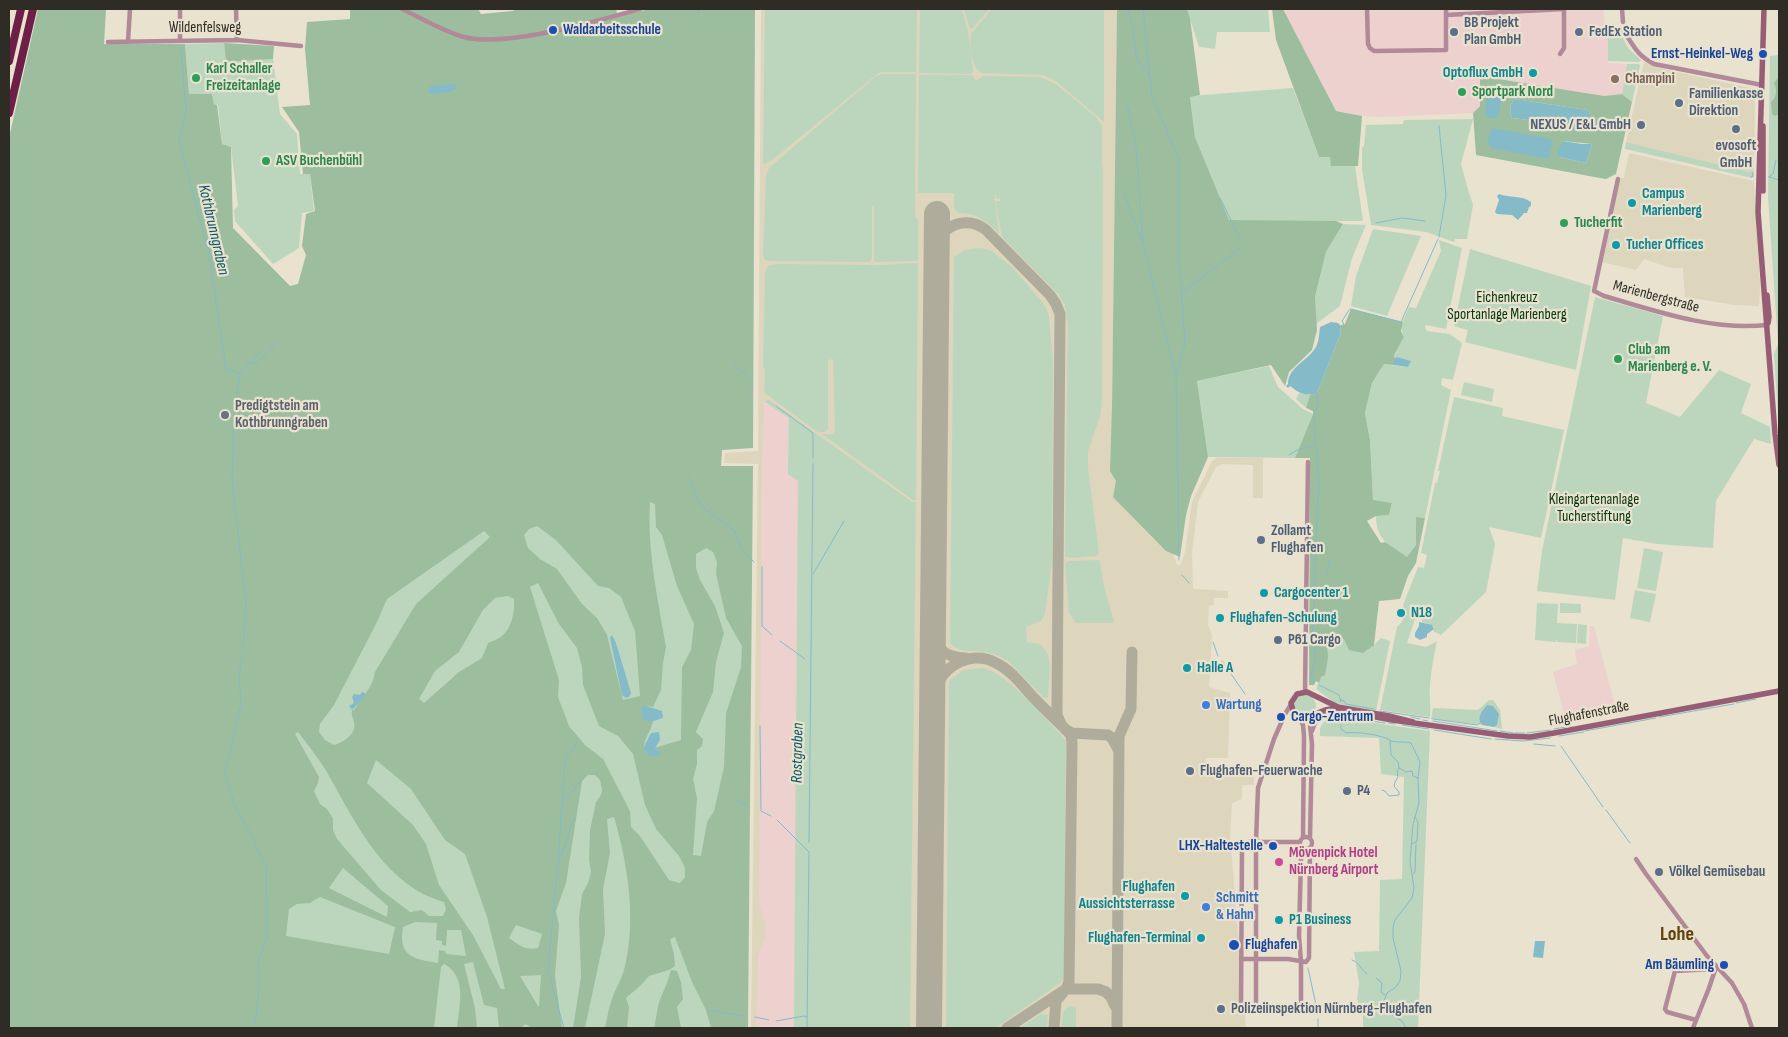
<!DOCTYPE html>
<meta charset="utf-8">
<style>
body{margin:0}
#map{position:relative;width:1788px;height:1037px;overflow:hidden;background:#e8e2cf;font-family:"Sofia Sans Condensed",sans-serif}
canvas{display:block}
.frame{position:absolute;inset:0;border:10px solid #2f2c25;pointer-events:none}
</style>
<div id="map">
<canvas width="1788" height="1037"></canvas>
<div class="frame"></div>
</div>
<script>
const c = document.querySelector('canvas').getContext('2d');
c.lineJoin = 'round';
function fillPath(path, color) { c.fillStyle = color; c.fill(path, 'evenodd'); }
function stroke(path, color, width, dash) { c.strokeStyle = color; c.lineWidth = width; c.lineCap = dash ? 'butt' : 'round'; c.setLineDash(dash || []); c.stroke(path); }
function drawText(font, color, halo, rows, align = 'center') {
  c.font = font + ' "Sofia Sans Condensed",sans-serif'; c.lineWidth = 4.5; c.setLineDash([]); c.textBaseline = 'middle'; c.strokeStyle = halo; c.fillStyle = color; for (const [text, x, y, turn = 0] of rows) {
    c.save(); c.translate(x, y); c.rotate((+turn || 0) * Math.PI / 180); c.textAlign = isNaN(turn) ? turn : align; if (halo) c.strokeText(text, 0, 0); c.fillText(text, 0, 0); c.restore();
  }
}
fillPath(new Path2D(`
 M761,9h356l-5,397 57,136 8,23 3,1 5,-14 7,-50 20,-41 5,-3h46v40h-10v-33l-31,-1 -6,3 -18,35 -6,51 1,36 35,2v7h-14v7l-5,1 -1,19 4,10 -3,52 21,6 -2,65h-22l-1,11 24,1v-3h9l9,1v3l7,1v13h-12v14l-10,4 -2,33 16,192h-495l7,-564 -34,-1 1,-10 33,-2z
 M1644,62l19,7 92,20 -1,84 -128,-31z
 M1629,153l125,28 6,103 -1,22 -24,-1 -50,-8 -2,-29h-12l-27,-9 -8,11 -34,-8 17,-84h5z`), '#ddd5bc');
fillPath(new Path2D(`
 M1283,9h320l5,34v20l19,1 -5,30 -18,2 -123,-20 -1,30 -7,7 -92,4 -19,-1 -26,-5z
 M764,401l25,17 -1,55 10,8 -4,547h-38l2,-71 7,-21v-12l-6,-21 3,-445z
 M1590,626h4l23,87 -51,9 -13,-50 24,-8 -2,-15 14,-2z`), '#ecd1ce');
fillPath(new Path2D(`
 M765,9h152l-1,63h-35l-5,3 -105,86 -6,3 -2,-1z
 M920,9h42l6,23 5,40 -2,2 -52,-1z
 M964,9h25l-16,19 -3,1z
 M992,9h112v113l-48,-41 -13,-6 -61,-2c-11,-5 -13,-28 -11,-39z
 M1187,9h81l2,23h-53l-2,17 -16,-2z
 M1605,24h10l14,25 12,11 -2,2 -31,-1v-18z
 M224,43l2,19 47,-3 7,55 17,20 3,40h10l4,37 -12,2 -3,35 -26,16 -38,-43 -1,-11 4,-4 -7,-59 -9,-3 -4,-39 -4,-1 -2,-10h-23l-4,-50z
 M1779,55v374l-5,-75 4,-10 -10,-148 2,-140z
 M1627,64h12l1,2 -8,36 -10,-8z
 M882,74h34l-1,134 1,10 2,1v42l-43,1 -1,-3v-53l-2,1v52l-2,3 -101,-1 -4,-1 -2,-5 3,-79 3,-8 107,-92z
 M919,75h53l4,6 7,-5 57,1 17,8 39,32 6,9v38l1,5 -1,231 -2,16 -12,35v17l11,85 -2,3 -26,2 -6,-2 3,-231 -3,-20 -6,-10 -57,-58 -6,-32v-4h4v-2l-4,-1v-4h-1v5l-3,1h3l4,34c-12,-13 -22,-21 -41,-21l-4,-5v-15h-36z
 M1293,88l26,69h12v9h24l8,55h-134l-34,-84 -5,-41z
 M1473,119l-12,45 6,22 6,19 -6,34h-12l-1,3 -28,-10 -55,-7 -9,-56v-21l2,-2 2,-21 37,-1 1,-4z
 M1626,142l128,31v4l-2,1 -127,-29z
 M1343,224l23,1 -14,33 -12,48 -24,18 -1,-27 11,-45z
 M1373,229l48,7 -34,80 -36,-10 5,-30z
 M1439,240l23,8 -16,81 -20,-4 -1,2 2,4 23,3 12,9 -9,37 -11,-2 -1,7 10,5 -26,128 -9,-1v28l-9,13c-17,-12 -31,-18 -31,-42l13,-1 3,-11 -19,-3 -3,-61 -5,-27 7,-30 12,-19 24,3 2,-6 -13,-4 -3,1v-3l10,-18c-5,-10 0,-19 5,-30l7,1 25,-57z
 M980,248l10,2 22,17 25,29 8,10 4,10 4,49 -1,196 -7,53 -4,7 -15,6 1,15 13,2 8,10 2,14 -2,30 -5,-1 -35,-36c-6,-3 -12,-7 -19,-8 -14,-4 -28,2 -39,-10l4,-386 11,-7z
 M1470,249l121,37 -15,84 -111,-28 3,-12 -14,-4z
 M918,263l-2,237h-3l-91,-66h11l2,-3 -2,-72 -5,1v69l-3,3h-7l-52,-38 -2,-3 1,-20 -2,-5 2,-93 3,-7 11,-2 103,1z
 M1595,297l68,19 -17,87 34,14 39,-47 32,14 -10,29 29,14 1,17 -17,-5 -38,62 -3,47 -56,-4 -34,-6 -8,62 -78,-9 5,-40z
 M1269,366l9,21 25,22 10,5 -18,44 -87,-1 -11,-76z
 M1464,382l30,7 -2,13 -31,-7z
 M1299,393l11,2 -4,13 -10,-9z
 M1454,397l49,11 -1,8 62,14 -23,108 -52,-11 6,17 -9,48 -45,43 -8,-4 1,-4 -12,-5v-4l-6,-2 -9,27 19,4 11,-6c-3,14 -6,29 -7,44 -1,11 1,21 0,32l-50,-7 17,-83c7,-6 10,-14 6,-22l15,-38 6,1 3,-13 -6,-2 14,-70h2l3,-12h-2z
 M769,400l143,102h4l-6,526h-116l4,-547 -10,-7 1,-56 -25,-17z
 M676,473l73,152 -3,403h-316l-156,-88 12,-201 90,-143 86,-95z
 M1644,548l19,4 -7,39 -19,-3z
 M1098,560l2,2 3,20 11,40 -1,1h-37l-7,-10 -4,-49 3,-3z
 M1635,590l21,4 -6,28 -20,-4z
 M1537,603l21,1 -1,19 20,1 -1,19 -19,-1v-4l-1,4 -21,-2z
 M1560,603l21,1v9h-21z
 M1578,624l9,1 -1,19 -9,-1z
 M1326,635l48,10 7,-7 9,3 -14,70 -41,-8 -19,-14 12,-31z
 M983,668c26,6 64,53 83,72l-2,238 -3,4 -65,46h-50l3,-347 14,-11z
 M1294 706a11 11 0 1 1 22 0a11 11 0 1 1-22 0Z
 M1489,700h4l7,10 2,19 -8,-2 3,-2v-10l-17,8 2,2 -51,-6 2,-11 45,2z
 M1333,717l97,14 -12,297h-55v-11l-6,-18 2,-16 -5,-31 25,-1 1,-71 22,-1 2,-102 -23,-3 -2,-36 -59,-2c-1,-11 3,-15 13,-19z
 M1069,1006l7,2v20h-15l2,-16z
 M1041,1014l7,1 -1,13h-27z`), '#bcd6be');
fillPath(new Path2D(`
 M38,9h68l-2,35h81l4,50h23l2,10 3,1 5,39 9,3 2,81 57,58 8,-2 8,-29 -4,-9 4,-32 9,-3 -5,-37h-7l-4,-42 -17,-25 28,-2 -5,-56 2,-27 43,-3v-10h128l3,5 31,-3 5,-2h99l2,8 31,-8h106l-2,439 -31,2 -1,16h32l-5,562h-37l-5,-18 -14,-28 -17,-45 -5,2 4,15 1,12 -6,4 -20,6 -9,10 -14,12 3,9 -2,21h-22c2,-8 3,-18 6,-26 3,-11 10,-21 13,-32 13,-49 4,-105 -10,-153l-7,2 3,34 -7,36 2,45 -20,94h-12l8,-51 -2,-59 3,-24 6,-11 3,-11 -2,-12 1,-30 6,-28 5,-7 1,-5 -2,-10 -5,-5h-7l-6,6 -16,102 -10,28 3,14 -4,51 7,52h-31l-5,-4 -6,4h-21l-2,-20 -13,-3 -11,-43 -9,2 11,44 2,20h-20c2,-22 11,-51 -13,-64l-3,3 -7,61h-425v-890zM650,502l5,2 1,23 6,8 15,51 17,38 -3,26 -9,17 -1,73 -27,8 5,3 -9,4 -6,-6c0,-12 7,-17 9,-28h-6l-1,-15 7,1 8,-17 2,-27 3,-16c-8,-48 -19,-96 -16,-145zM537,526l19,14 42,46 11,2 12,9 14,34 5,65 -17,4 -16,-65 -10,-17 -15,-14 -25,-35 -17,-10 -12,-11 -4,-13 5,-6zM484,531l6,6 -74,67 -41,68c-2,16 -13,24 -21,38h-2c-1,6 1,7 2,12 3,12 -10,20 -20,23l-9,-5 -6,-8 1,-8 14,-19 43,-83 10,-23zM706,548l7,4 4,10 -1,12 10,44 16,28 -1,21 -15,46 -2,54 -10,44 -7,11 -6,34 -8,-1 4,-57 -4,-19 4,-15v-14l5,-4 1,-7 -7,-7 17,-40 3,-30 8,-29 -9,-27 -15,-26 -4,-12v-14zM538,583l21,41 18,24 5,19 1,18 16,41 19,10 15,18 12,51 11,24 23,27 6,12v9l-5,6 -11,-3 -29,-44 -9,-9 -1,-16 -27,-52 -18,-14 -16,-19 -11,-29 1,-17 -29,-93zM508,596l6,3c1,11 -2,29 -12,37 -3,3 -10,5 -14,7l-6,15 -23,14 -35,31 -5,-4 16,-28 24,-19 24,-42 12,-12zM298,732c9,12 19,24 27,37 29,50 58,116 119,133l2,7 -3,7h-14l-7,-6 -12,2 -29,-22 -44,-51 -4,-9v-11l-6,-10 -7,-5 -6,-13 4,-8 1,-6 -24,-43zM376,760l35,29 34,51 20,14 22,63 18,72h-4l-28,-54 -34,-50 -13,-41 -13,-19 -46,-42zM343,868l45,38 -1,11 -58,-29zM320,897l75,30 -6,27 -103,-18 3,-27 8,-5 13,-1zM415,922l22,1 -1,17 6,1v4l4,1 1,-16h14l5,26 -20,-2 -1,-3 -6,-1 -1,13c-25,-4 -40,-7 -35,-36zM516,925l26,9 -4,14c-12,3 -19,-3 -29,-10zM541,975l-2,31h-1l-18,-30z
 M1117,9h70l3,9 10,77 -10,2 5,40 34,83 107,1 7,3 -17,28 -11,45 2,33 -5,20 -23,22 -4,14 -14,-21 -74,16 11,76 -17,39 -5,19 -6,42 -14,-6 -53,-54 3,-16 -6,-10 2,-65z
 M1272,9h11l53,102 26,5 -4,50h-27l-1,-9h-11l-43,-117z
 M224,43l50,3 -1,13 -47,3z
 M1480,76l124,20 18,-2 10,8 -16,72 -10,5 -6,-1 -124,-23 -3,-42 7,-7zM1515,99l72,11 3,4 -10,18 -34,-10 -34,-4c-3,-7 -2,-15 3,-19zM1563,141l29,3 -6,19 -27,-6z
 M1779,77v37l-4,2 -3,-2 -1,-12c6,-4 6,-13 3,-19z
 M1351,309l52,13 -2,9 3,6 -10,18v10l-10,-1 -12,19 -7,30 5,27 3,60 19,3 -3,12 -13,1 -9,5 14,22 4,-1 22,15 9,-12v-28l9,1 -9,45 -8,13 -8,23 -21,2 -5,44 -11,8 -14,-3 -5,-11 -17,-4 1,23 -3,17 -4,2 -2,6 -3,-2 -2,4h-5l1,-227h-15l18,-44v-3l-7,-3 4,-13 7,-2 23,-58 1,-9 4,-2z
 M671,970l6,1 4,11 2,17 -6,8 4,21h-27l5,-26 8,-19z`), '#9cbe9e');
fillPath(new Path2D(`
 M455,84l1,5 -7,3 -18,2 -3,-3 3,-5z
 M1492,90l10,3 1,3 -5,21 -7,2 -6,-3 1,-15z
 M1515,99l72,11 3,4 -4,12 -6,6 -34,-10 -34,-4c-3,-7 -2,-15 3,-19z
 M1492,128l59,11 2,3 -4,15 -2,2 -55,-11 -5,-6z
 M1563,141l19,3h10l-6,19 -27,-6 -2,-5z
 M1499,194c11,4 22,1 32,8v4l-2,1 -2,6h-3l-6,7 -6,-5 -15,-1 -2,-2 4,-12 -2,-4z
 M1331,322l7,1 3,3 -1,9 -23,58c-11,4 -18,0 -27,-7l-2,2 -2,-2 2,-2c0,-16 17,-22 26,-34 5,-6 5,-15 6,-23z
 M1397,357l14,4 -3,6 -14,-2v-7z
 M1419,622l13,3 2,4 -7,5v3l-7,3 -5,-3v-4l4,-7z
 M612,635l4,8 15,50 -2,4 -3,1 -4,-3 -12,-57z
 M362,692l3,1v3l-13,14 -3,-4 5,-3 -2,-6 2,-3 6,1z
 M1487,705l6,1 6,8 -2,11 -3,2 -12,-2c-6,-7 0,-14 5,-20z
 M646,706l16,5 1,7c-8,2 -12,6 -20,1l-2,-12z
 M659,732l1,8 -5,8 6,5 -3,3h-8l-6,-7v-2l7,-14z
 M1535,941h10l-2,17 -10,-1z`), '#85bac8');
stroke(new Path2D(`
 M698,9l1,5
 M1128,9l4,13 5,38 14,17
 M1143,9l9,88 27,62v99l6,85 -9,34
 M181,46l5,64 -7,29 30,115 17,115 14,4
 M1127,103l9,44 7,95
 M1439,126l7,69 -7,42
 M1751,177l2,-1 -1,-4
 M1769,177l4,-3 3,-14
 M1769,177l10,3
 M1124,194l20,52 32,131 3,183
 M1220,198l20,40
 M1376,223l26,-5 23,3
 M1182,293l59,-46
 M1341,326l3,-2 -2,-3 7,-11 2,-1 50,13 37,-83
 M732,362l17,16
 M249,363l7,1 22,-23
 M240,372l21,-21
 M749,386l4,4
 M776,406l37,27v25
 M234,410l6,-36
 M1315,412l3,-6 -1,-13
 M234,424l-2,55 14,124 -3,45
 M1289,455l10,-6 15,-3
 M689,478l11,27 35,26 6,18 13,13
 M762,567v59l10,9
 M813,574l31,-53
 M1326,574l5,-15
 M1182,575l7,8
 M780,641l25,18
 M1213,642l5,14
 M243,654l-4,20 2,31 -16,67 9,32 17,31 15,32 1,67
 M1222,661l23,33
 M1315,682h-3l2,-4 -3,-2 5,-18 -3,-34 4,-107 2,-33 -5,-65 1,-4
 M1319,685l20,10 2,7
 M1249,699l3,6
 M1341,700l3,1 2,3 28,5
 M1736,703l20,-4
 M1380,711l49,7
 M1334,716l51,7
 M1411,717l9,2
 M1659,717l75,-13
 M1433,719l44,6 3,-2
 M1423,720l5,1
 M1433,721l64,10
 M1388,723l7,1
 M1341,725v4l5,4c9,-2 36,2 44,7l1,15 7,7 1,6 7,4 6,-1 1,5 5,2 1,25 -6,21 -3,37 4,27 -2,10 -17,22 -2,7v11l8,33 -1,10 -4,6 -9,6 -4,11 2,6 5,4 12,7 4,7
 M1402,725l27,4
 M760,726l1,85 10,5
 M1554,729l17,-3
 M1434,730l57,9
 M1500,731l13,2
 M1585,731l71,-13
 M1515,733h10
 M1527,733l23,-3
 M1559,736l25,-4
 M1495,739l28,2 27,-3
 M1390,741c8,2 14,0 21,2l9,19 -2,16
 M1534,744l21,2
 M1561,746l42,61
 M1382,790l3,1 4,5 10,-1v-3l-5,-6 1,-4 3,-5 -1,-6 2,-3
 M737,800l10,5
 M562,803l19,-22
 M1606,810l24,33
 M777,820l32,32 -2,176
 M809,842l4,-379
 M1412,844l5,-3 1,-19 -3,-5
 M559,861l15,-42
 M1413,874l2,-2 1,-29
 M1352,960c8,3 8,9 15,14
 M1308,968l8,37
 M1376,978l6,5 -1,9 4,3
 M707,1010l36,6
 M755,1017l14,3
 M1318,1019v9
 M776,1021l28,-5 3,1
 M252,1028l4,-11 3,-32 -1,-22 9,-27
 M564,1028l-16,-57 10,-108 7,-104 13,-18`), '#85bac8', 1);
stroke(new Path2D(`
 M936,260c1,-7 1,-14 3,-20 9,-19 32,-22 47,-10l64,65 6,9 4,10 -3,394v7l5,11
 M933,628c3,21 10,29 33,30
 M932,698c3,-9 6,-18 12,-24 12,-15 35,-21 52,-11 15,7 26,22 37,34 12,13 26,25 38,38l1,8 -3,239 -3,7 -10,12 -2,27
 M1065,729l7,4 36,2 4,3 6,11
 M1007,1028l59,-39h32l8,3 5,5 4,9
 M1117,1028l2,-292 12,-27 1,-57`), '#b0ac9c', 11);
stroke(new Path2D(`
 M929,1028l8,-814`), '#b0ac9c', 26);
stroke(new Path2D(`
 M180,9v32
 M236,9l1,31
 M402,9c17,8 44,24 62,28 42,11 132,-16 176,-28
 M1367,9l1,35 2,4 4,3 72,-1v-41
 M1622,9l1,13
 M1446,15l118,-6
 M1622,29c12,16 13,25 32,35l108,21
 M128,41l2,-32
 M108,42l129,-2 64,6
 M1560,54l4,-6v-39
 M1618,179l-24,112 10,5c52,15 108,35 163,29
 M1305,692l3,-230
 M1300,719l3,6 1,11 -1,101
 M1312,731c5,-17 11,-16 27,-20
 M1300 843a6 6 0 1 1 12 0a6 6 0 1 1-12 0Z
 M1310,837l2,-93 -2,-18 2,-9
 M1300,842h-52l-4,2 -2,4 -1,158 2,3 53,1 3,-1 2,-4v-43l-2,-26 2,-78 4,-9
 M1636,859l10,15 61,82 25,27 12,21 8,24
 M1242,893l14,1
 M1241,959h47l18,3 3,-4 1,-110
 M1256,1010v-169l2,-53 16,-49 11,-25 5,-8
 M1696,1020l-29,-8 -2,-3 10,-38 40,-2
 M1693,1028l16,-40 7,-21`), '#b18998', 4.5);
stroke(new Path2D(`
 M1764,9l-6,203 17,222 4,31
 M1763,191v-65
 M1767,295l2,22 -1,6
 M1413,722l-24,-6 -51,-9 -31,-15 -10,2 -6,9 3,11 6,5c13,0 19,-10 32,-10l60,11 116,16 22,1 24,-4 225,-42`), '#965d75', 5.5);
stroke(new Path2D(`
 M9,61l12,-52
 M9,113l24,-104`), '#6e1f47', 8);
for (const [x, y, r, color] of [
 [553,30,5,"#1a4fb4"],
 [1454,32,5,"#5c6f8a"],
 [1579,32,5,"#5c6f8a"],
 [1763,54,5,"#1a4fb4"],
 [1533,73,5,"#0f9aa8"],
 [196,78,5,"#2e9e5b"],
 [1615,79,5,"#8d6e63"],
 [1462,92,5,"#2e9e5b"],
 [1679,103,5,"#5c6f8a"],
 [1641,125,5,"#5c6f8a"],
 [1736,129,5,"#5c6f8a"],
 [266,161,5,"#2e9e5b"],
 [1632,203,5,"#0f9aa8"],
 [1564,223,5,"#2e9e5b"],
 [1616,245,5,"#0f9aa8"],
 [1618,359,5,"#2e9e5b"],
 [225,415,5,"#6b7280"],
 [1261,540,5,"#5c6f8a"],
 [1264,593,5,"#0f9aa8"],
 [1401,613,5,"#0f9aa8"],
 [1220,618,5,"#0f9aa8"],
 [1278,640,5,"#5c6f8a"],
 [1187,668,5,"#0f9aa8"],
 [1206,705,5,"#3f7fe0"],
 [1281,717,5,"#1a4fb4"],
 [1190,771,5,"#5c6f8a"],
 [1347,791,5,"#5c6f8a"],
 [1273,846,5,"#1a4fb4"],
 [1279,862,5,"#d1479c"],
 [1659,872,5,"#5c6f8a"],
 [1185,896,5,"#0f9aa8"],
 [1206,907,5,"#3f7fe0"],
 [1279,920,5,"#0f9aa8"],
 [1201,938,5,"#0f9aa8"],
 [1234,945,6,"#1a4fb4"],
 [1724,965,5,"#1a4fb4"],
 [1221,1009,5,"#5c6f8a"]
]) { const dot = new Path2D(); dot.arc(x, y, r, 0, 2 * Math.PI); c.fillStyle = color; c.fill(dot); stroke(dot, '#e8e2cf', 2); }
drawText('bold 15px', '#4e5e75', '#e8e2cf', [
 ["BB Projekt",1464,23],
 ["Plan GmbH",1464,40],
 ["FedEx Station",1589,32],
 ["Familienkasse",1689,94],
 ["Direktion",1689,111],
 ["NEXUS / E&L GmbH",1631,125,"right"],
 ["evosoft",1736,146,"center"],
 ["GmbH",1736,163,"center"],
 ["Zollamt",1271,531],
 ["Flughafen",1271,548],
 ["P61 Cargo",1288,640],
 ["Flughafen-Feuerwache",1200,771],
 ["P4",1357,791],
 ["Völkel Gemüsebau",1669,872],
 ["Polizeiinspektion Nürnberg-Flughafen",1231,1009]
], 'left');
drawText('15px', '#2f2c25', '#e8e2cf', [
 ["Wildenfelsweg",205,28],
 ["Marienbergstraße",1656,297,15],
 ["Flughafenstraße",1589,714,-11]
]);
drawText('bold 15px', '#164399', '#e8e2cf', [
 ["Waldarbeitsschule",563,30],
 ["Ernst-Heinkel-Weg",1753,54,"right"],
 ["Cargo-Zentrum",1291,717],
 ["LHX-Haltestelle",1263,846,"right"],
 ["Flughafen",1245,945],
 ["Am Bäumling",1714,965,"right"]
], 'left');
drawText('bold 15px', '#27864d', '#e8e2cf', [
 ["Karl Schaller",206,69],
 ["Freizeitanlage",206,86],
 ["Sportpark Nord",1472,92],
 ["ASV Buchenbühl",276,161],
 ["Tucherfit",1574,223],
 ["Club am",1628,350],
 ["Marienberg e. V.",1628,367]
], 'left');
drawText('bold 15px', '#0d838f', '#e8e2cf', [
 ["Optoflux GmbH",1523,73,"right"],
 ["Campus",1642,194],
 ["Marienberg",1642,211],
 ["Tucher Offices",1626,245],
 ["Cargocenter 1",1274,593],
 ["N18",1411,613],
 ["Flughafen-Schulung",1230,618],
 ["Halle A",1197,668],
 ["Flughafen",1175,887,"right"],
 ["Aussichtsterrasse",1175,904,"right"],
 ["P1 Business",1289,920],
 ["Flughafen-Terminal",1191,938,"right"]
], 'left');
drawText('bold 15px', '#785e54', '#e8e2cf', [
 ["Champini",1625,79]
], 'left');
drawText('15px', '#00340a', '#e8e2cf', [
 ["Eichenkreuz",1507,298],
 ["Sportanlage Marienberg",1507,315],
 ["Kleingartenanlage",1594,500],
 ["Tucherstiftung",1594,517]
]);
drawText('bold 15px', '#5b616d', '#e8e2cf', [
 ["Predigtstein am",235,406],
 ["Kothbrunngraben",235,423]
], 'left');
drawText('bold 15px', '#366cbe', '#e8e2cf', [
 ["Wartung",1216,705],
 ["Schmitt",1216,898],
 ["& Hahn",1216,915]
], 'left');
drawText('bold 15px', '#b23c85', '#e8e2cf', [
 ["Mövenpick Hotel",1289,853],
 ["Nürnberg Airport",1289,870]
], 'left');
drawText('italic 16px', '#095564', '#e8e2cf', [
 ["Kothbrunngraben",213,230,77],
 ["Rostgraben",798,753,-89]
]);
drawText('bold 20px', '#624109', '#e8e2cf', [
 ["Lohe",1677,935]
]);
</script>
